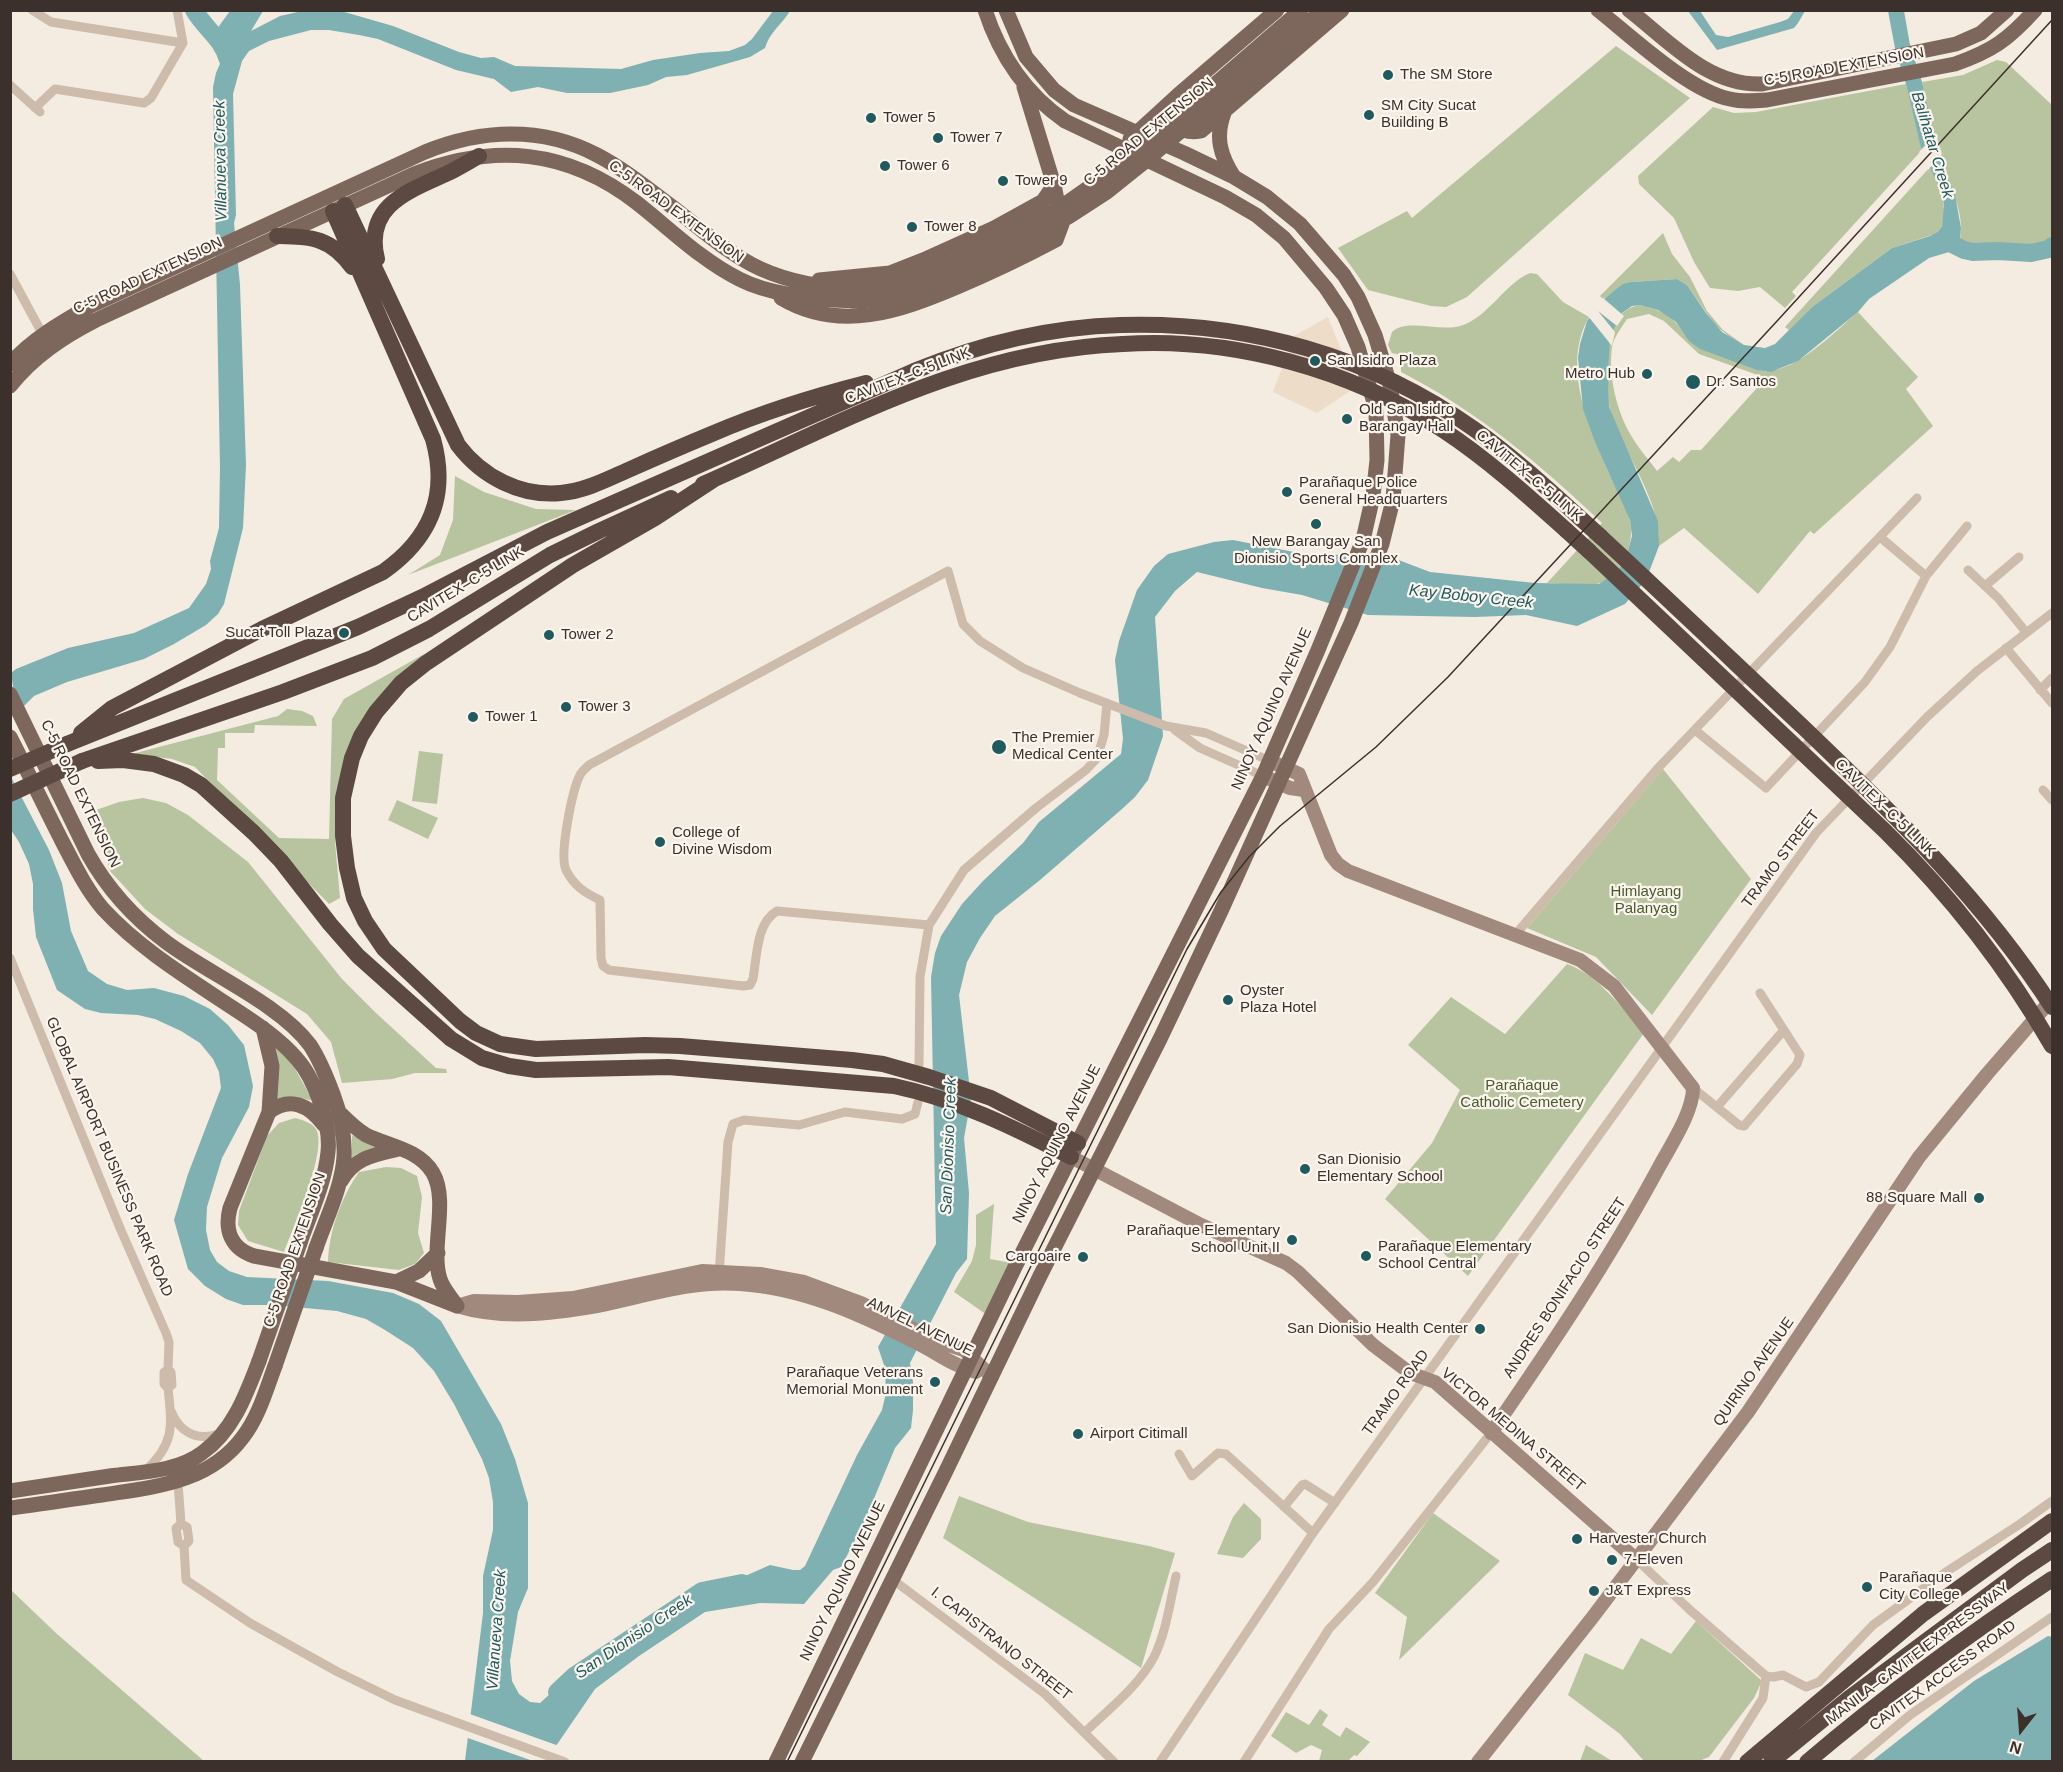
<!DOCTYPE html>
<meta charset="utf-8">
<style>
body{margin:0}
#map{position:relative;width:2063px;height:1772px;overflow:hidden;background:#f4ebe1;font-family:Helvetica,sans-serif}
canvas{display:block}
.frame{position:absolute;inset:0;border:12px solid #3b302b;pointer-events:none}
.north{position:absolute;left:1991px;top:1700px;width:60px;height:60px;-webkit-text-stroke:4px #fbf5ee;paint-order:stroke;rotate:197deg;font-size:16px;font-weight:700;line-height:24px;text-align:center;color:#3b302b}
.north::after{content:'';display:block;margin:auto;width:21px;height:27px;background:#3b302b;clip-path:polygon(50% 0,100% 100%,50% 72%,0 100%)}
</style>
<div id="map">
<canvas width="2063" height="1772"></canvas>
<div class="frame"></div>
<div class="north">N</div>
</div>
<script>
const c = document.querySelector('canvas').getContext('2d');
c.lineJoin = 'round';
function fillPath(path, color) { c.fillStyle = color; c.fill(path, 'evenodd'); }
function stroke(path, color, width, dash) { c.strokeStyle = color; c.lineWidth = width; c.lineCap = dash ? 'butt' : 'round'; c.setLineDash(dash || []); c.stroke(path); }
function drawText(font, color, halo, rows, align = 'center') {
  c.font = font + ' Helvetica,sans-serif'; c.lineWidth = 4.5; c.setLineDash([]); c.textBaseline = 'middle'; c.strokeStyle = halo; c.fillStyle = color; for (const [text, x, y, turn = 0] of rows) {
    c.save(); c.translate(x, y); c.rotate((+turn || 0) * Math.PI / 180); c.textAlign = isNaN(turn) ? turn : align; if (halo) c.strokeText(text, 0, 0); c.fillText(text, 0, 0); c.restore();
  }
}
fillPath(new Path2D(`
 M1616,46l74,52 -223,199 -21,10 -15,-1 -63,-16 -30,-42 69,-37 5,7z
 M1997,60l9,2 46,43v133c-16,13 -73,10 -92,3 6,-26 -11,-58 -20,-81 -9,-25 -13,-53 -18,-78l41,-7z
 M1906,84l16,66 -130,142 4,4 -11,12 -25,-21 -22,4 -28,-3 -16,-26 -20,-44 -35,-34 -1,-8 75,-69 21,6 22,-1z
 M1930,167c9,20 22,45 8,66l-46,15 -80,59 -23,23 -4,-3z
 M1663,233l9,21 18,23 17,34 16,19 21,15 -14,-8 -15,-12 -28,-40 -10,-6 -46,3 -28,17 -3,-3z
 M1530,273l7,1 26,28 26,15c-29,50 2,115 23,162 6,13 15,27 18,42 5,21 -8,58 -33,63 -13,3 -35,-1 -50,-1l55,-60c-62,-59 -125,-112 -201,-151v-17l-9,-2 -4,-8 4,-13c14,-14 47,0 68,-6 28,-8 44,-42 70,-53z
 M1640,305c19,4 35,12 45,30l77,36c33,3 72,-39 96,-59l60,65 -12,12 27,37 -119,108 -4,-3 -52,63 -74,-66 -25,18c3,-43 -34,-91 -48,-132 -3,-9 -2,-19 -3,-28 -1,-26 -3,-76 32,-81zM1649,314l15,7 35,33 67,24 -65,72h-10l-12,12 -6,-5 -16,14c-8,-11 -18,-22 -25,-34 -15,-24 -24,-61 -20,-90 2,-10 10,-20 15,-28z
 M455,476l29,16 52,17 40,1 -168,65 32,-20 13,-35z
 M424,654l-54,53 -33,84 -2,51 5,56 -11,6 -134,-137 -23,-8 -40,-5 146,-38 9,-7 15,2 11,5 4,10 -62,-1 -1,8h-29v15h-7l-1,32 62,58 50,1 3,-120 12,-20z
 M419,751l24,3 -6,50 -25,-3z
 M1663,769l88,110 -99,136 -56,-58 -69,-29z
 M143,798l23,5 22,12 60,47 94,117 34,34 60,55 10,1 1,4h-32l-23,6 -50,4 -11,-41 -24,-28 -129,-80 -33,-25 -35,-38 -17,-60 26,-9z
 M397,800l41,18 -10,21 -40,-19z
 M1567,964c32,11 55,45 77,69l-176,243 -83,-77 47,-56 28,-53 -52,-45 43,-48 54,37z
 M275,1044l19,23 18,32 -2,1 -7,-1 -28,3z
 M295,1118c7,2 16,4 21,11 12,21 -23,99 -32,123l-36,-11 -10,-16 1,-14 28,-75 12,-13z
 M352,1135l27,12 -22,7 -6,4z
 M386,1167l15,1 16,8 5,21 -4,36 6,20 -9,11 -16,6 -71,-8c1,-31 13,-64 31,-90z
 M994,1204l-4,55 22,4 -25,52 -33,-23 18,-31 4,-16v-30z
 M959,1496l69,26 121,24 26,7 -34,115 -198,-130z
 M1244,1503l17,16v20l-18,19 -26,-4 16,-37z
 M1433,1513l67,48 -101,99 8,-43 -32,-24z
 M11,1590l46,44 147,127h-193z
 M1696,1621l66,60 -8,17 -45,59 -10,4h-55l-24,-27 -52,-39 17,-42 38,17 18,-32 30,16z
 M1320,1709l8,6 -6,10 18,12 6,-10 24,15 -13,14 -3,-1 -6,6h-29l3,-11 -11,-5 -15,8 -25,-17 15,-24 23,13z
 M1586,1745l26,16h-32z`), '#b8c4a0');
fillPath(new Path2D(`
 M1328,317l28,70 -39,26 -44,-21 21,-56z`), '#ecdcc8');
fillPath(new Path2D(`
 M230,11h33l-12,20 29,-15 22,-5h39l52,15 66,26 22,6 13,-1 21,9 106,3 32,-9 47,-7 29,-2 16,-6 7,-6 21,-28h17c-8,13 -21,22 -25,37l-15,9 -63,18 -21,2 -18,8 -38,8h-43l-29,-6 -27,5 -17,-13 -38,-9 -78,-31 -19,-4 -30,-5h-18l-42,11 -20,10 -7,10 -9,33 3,121 -2,8 6,62 6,180 -3,63 -19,76 -6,10 -12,11 -32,19 -30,15 -77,23 -33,14 -17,17 -6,-40 5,-4 52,-21 66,-15 55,-25 17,-24 5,-15 -1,-8 9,-33 1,-60 -7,-381 3,-14 7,-16 -4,-31z
 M1688,11h12l16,24 12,2 52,-15 8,-3 6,-8h11l-7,12 -4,5 -77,22z
 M1888,11h16l6,34 12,37 12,54 6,23 15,36 6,33 -1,13 -11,11 -20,6 -60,41 -11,13 -60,49 -27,11 -14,-2 -57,-21 -11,-8 -13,-19 -18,-12 -18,-5 -8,1 -10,7 -12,23 -2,38 1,33 49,114 1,19v6l-13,34 -21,24 -48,22 -51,-11 -51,2 -107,-2 -66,-20 -40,-7 -65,-16 -22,19 -20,26 8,119 -15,44 -13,17 -13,12 -82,71 -45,36 -15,22 -13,24 -8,33 12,104 -7,39 5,55 -2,66 -11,14 -46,90 3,19v28l-2,18 -16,20 -32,77 -22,42 -8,3 -29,34 -44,-1 -55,9 -66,44 -44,33 -37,54 -15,18h-78l18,-148v-37l10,-46v-28l-4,-24 -7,-19 -28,-55 -20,-33 -21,-23 -28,-18 -19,-11 -29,-8 -63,-6h-31l-17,-6 -21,-13 -17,-17 -14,-49 14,-46 33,-86 -2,-16 -6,-13 -13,-16 -19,-12 -26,-12 -17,-4 -37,-2 -16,-4 -28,-19 -21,-53 -3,-28v-25l-4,-20 -10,-22 -8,-12 -1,-55 39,75 13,33 9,48 17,40 19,13 20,6 27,-2 30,8 26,13 18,16 16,20 9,41 -4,21 -27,51 -15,49 -1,23 4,20 7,12 12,9 18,6 81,4 65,12 26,11 22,17 60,103 14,35 13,44v85l-10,24 -8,49 2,20 7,13 11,8 10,1 22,-20 30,-16 106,-70 72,-32 23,5h7l5,-4 52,-111 25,-45 4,-17 -1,-25 -7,-21 58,-103 -5,-267 4,-24 6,-17 21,-32 21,-23 40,-38 16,-21 82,-68 2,-15 -8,-79 4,-19 18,-51 17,-24 14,-12 46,-12 19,-2 71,14 84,2 42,16 105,11 64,1 16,-11 10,-12 7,-25 -2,-16 -35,-78 -12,-33 -5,-51 2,-14 7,-23 17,-22 19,-15 8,-2 46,-3 10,6 19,28 16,19 22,13 21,3 10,-4 37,-37 80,-59 38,-12 8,-4 4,-6 2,-20 -2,-12 -21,-46 -15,-64 -11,-36z
 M2048,1636l4,1v124h-180l102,-80z`), '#7fb0b2');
fillPath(new Path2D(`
 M1936,134l6,20 -14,16 -9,-18z
 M1603,298l21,18 -7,10 -19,-15 17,21 -3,14 -24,-30z
 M467,1713l92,33 -12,16 -14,-1 -68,-24z`), '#f4ebe1');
stroke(new Path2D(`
 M194,10c12,20 28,28 34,50
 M1944,240l20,10 9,2 25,-1 33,2 18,-4 3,-3
 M557,1692l17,-16 128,-85 40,-8`), '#7fb0b2', 18);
stroke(new Path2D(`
 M32,10l19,12 132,21
 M10,85l30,27
 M35,108l20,-19 89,14 7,-5 32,-55 -6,-33
 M10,274l33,61
 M1880,537l46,39
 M1968,570l30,28 28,34
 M1985,586l34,-29
 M2006,648l46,55
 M2040,690l12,-12
 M1175,730l25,18 63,28
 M1695,730l71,58 99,-106 25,-35 36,-71 41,-50
 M2043,790l9,10
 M929,925l-152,-14c-21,12 -20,46 -24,68l-3,6 -7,1 -134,-16 -6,-4 -2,-8 -1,-58c-15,-7 -26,-14 -34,-30 -7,-15 6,-79 14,-95 2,-4 6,-7 9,-10l359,-194 15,53 17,17 43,27 57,25 86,33 40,7 64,28
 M1515,935l144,-168 258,-269
 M10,958l110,270 46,105 3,9 -1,28 3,2 1,13 -4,3
 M919,1065l1,-88 9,-52 35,-55 72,-62 50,-38 11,-12 7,-23 3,-32
 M1693,1088l46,37 5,1 53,-62 3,-9 -40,-62
 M1717,1107l67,-77
 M719,1275l9,-133 5,-18 11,-4 55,5 46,-13 57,7 13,-5 3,-12
 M171,1411c9,22 26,30 48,23
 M1179,1454l13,22 26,-23 8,1 87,79
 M145,1471c30,-27 27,-45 23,-83l-4,-4v-12l4,-2
 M178,1482l3,42 -5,4 2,14 6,4
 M1284,1507l18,-22 3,-1 30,19
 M181,1524l6,3 2,14 -5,5 2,34 64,43 86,48 59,29 170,62
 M1637,1560l53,50 76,66
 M892,1579l153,115 69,68
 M1766,1676l7,1 10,-2 23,12 13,-5 54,-57 76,-55 71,-46 32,-23
 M1085,1732c24,-23 53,-45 69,-75 12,-24 16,-55 22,-81
 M1160,1762l153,-229 503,-700 111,-116 50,-46 75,-58
 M1244,1762l85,-133 44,-47 118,-149
 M1723,1762l40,-64 3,-22
 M1854,1762l56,-47 142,-98`), '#cdbbac', 9);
stroke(new Path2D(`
 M1270,761l29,13 32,81 7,9 10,7 232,89 34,26 79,102c0,24 -22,57 -34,79 -50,93 -108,179 -168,266
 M1263,776l27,12 14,2
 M1071,1157l130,68 85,38 12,9 75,73 37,28 25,9 202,178
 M457,1306l17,-5 44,1 55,-4 129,-27 58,3 44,8 57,21 79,39 24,8 28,27
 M457,1306c45,14 94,8 140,0 47,-9 93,-26 143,-22 63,4 119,30 175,58 23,11 36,23 61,30
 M1478,1762l114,-144 156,-206 171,-255 68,-83 65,-75`), '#a18a7d', 14);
stroke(new Path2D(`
 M1598,10c34,27 91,81 132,89 12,3 24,2 37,1l188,-36c37,-13 53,-24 80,-54
 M1629,10c40,31 79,76 133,74l194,-40 25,-11 26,-23
 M1178,95c-11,21 -4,41 23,36l141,-121
 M1224,113c-9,24 -4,42 10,64
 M1130,139l48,-44 99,-85
 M819,280l71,-7 33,-13 71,-32 49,-27 11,-16
 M781,298c59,35 119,13 176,-11 34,-14 67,-30 99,-47l6,-16 -8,-39 -30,-98
 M10,364c22,-25 52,-42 80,-58l335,-154c56,-23 117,-26 172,3 29,15 55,37 82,57 26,21 52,43 82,57 31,14 65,19 98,20
 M10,386c24,-30 53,-49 86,-66l318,-146c80,-31 153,-25 223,29 32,25 64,57 102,76 33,17 83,21 120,22
 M10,694l78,160c19,34 46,64 78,88 41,31 114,62 144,103 10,15 17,33 23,49 8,21 12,40 11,63 -2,30 -18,62 -28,91
 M10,737c18,35 35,71 53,106 12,23 23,46 40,66 37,40 85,69 130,99 23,15 46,30 64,51 18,20 34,66 31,93 -3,31 -18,62 -28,91
 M263,1028l9,38 -3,46 -39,96c-6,23 2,41 24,48l142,26 61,24
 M269,1112c21,-16 40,-7 55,13
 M341,1114c8,8 15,15 25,21 22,11 53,14 67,38 16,28 -3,76 7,106 3,10 11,18 17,27
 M341,1181c14,-24 33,-26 58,-32
 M396,1282l23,-11 19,-18
 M10,1491c34,-5 67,-10 100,-15 30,-4 67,-4 92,-23 31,-22 44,-58 57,-92
 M10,1508c31,-4 62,-9 92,-13 52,-8 107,-12 141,-58 16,-21 23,-47 32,-71
 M776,1762l239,-495 248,-491 55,-126 45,-110 10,-44 4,-36 -1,-50 -18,-63 -14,-32 -18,-27 -42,-50 -28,-23 -31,-18 -160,-76c-39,-27 -65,-65 -80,-111
 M802,1762l144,-291 94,-195 120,-237 61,-128 130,-288 31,-79 11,-44 5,-65 -8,-50 -15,-50 -17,-38 -14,-22 -44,-51 -33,-27 -33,-20 -50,-24 -110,-48 -20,-15 -28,-33 -20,-47`), '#7d675c', 15);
stroke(new Path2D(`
 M345,205l113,240c24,32 63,52 103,48 23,-2 45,-13 65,-22 29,-13 59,-26 88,-38 49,-21 101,-37 152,-50
 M277,236c35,1 53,1 75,31
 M377,259c-13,-52 29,-67 69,-85 11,-5 22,-12 33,-18
 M713,480l-58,38 -82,47 -147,98 -25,20 -25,29 -15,24 -9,22 -9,40v38l4,32 7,30 11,23 19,28 76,72 16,12 24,11 36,5 109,-4 35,1 172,14 31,4 46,13 62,21 87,45
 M703,484c139,-61 264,-134 420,-140
 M1579,517l22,20
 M1566,530l23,21
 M81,733l31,-25 150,-79 121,-57c47,-33 66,-76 50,-133l-100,-228
 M67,744l291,-117 64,-30 125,-65 367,-161c66,-27 135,-44 207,-46
 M82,761l201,-69 89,-34 57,-29 121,-74 49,-24 72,-33
 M98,761l25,-1 31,4 30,11 17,10 53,48 27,28 49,63 28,32 93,83 31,19 27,8 27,4 132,-3 226,19c62,13 121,42 177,71
 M1747,1762l176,-148 129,-93
 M1771,1762l77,-63 174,-129 30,-20
 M1807,1762c78,-66 160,-127 245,-183`), '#5c4a42', 16);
stroke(new Path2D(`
 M787,1762l400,-813 34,-57 28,-35 31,-31 96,-79 72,-70 330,-357 274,-300`), '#3b302b', 1.5);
stroke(new Path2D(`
 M859,289l35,-5 60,-22 66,-32 44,-25 61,-43 176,-152
 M859,301l25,-2 74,-25 70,-34 42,-24 37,-24 35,-28 181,-154
 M259,1361l41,-118
 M275,1366l41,-118`), '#7d675c', 15);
stroke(new Path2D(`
 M1121,325c126,-4 250,31 353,104 37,26 71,57 105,88
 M1123,344c110,-7 227,25 320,86 44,29 84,65 123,100
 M1601,537c68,63 135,127 202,190 91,87 180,173 249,280
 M1589,551l296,280c65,64 122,137 167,215
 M10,769l57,-25
 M10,794l72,-33`), '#5c4a42', 16);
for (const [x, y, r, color] of [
 [1388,75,6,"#1f5a5e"],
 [1369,115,6,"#1f5a5e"],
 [871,118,6,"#1f5a5e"],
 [938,138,6,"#1f5a5e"],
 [885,166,6,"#1f5a5e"],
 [1003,181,6,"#1f5a5e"],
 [912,227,6,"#1f5a5e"],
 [1315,361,6,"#1f5a5e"],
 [1647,374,6,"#1f5a5e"],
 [1693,382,8,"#1f5a5e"],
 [1347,419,6,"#1f5a5e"],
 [1287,492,6,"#1f5a5e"],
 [1316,524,6,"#1f5a5e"],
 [344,633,6,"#1f5a5e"],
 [549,635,6,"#1f5a5e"],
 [566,707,6,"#1f5a5e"],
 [473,717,6,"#1f5a5e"],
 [999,747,8,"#1f5a5e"],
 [660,842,6,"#1f5a5e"],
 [1228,1000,6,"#1f5a5e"],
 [1305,1169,6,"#1f5a5e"],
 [1979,1198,6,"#1f5a5e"],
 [1292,1240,6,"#1f5a5e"],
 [1366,1256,6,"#1f5a5e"],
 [1083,1257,6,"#1f5a5e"],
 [1480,1329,6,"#1f5a5e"],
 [935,1382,6,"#1f5a5e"],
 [1078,1434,6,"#1f5a5e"],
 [1577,1539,6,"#1f5a5e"],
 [1612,1560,6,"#1f5a5e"],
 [1867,1587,6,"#1f5a5e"],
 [1594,1591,6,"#1f5a5e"]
]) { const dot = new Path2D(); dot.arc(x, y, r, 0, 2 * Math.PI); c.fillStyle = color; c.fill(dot); stroke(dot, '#fbf5ee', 2); }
drawText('15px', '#3b302b', '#fbf5ee', [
 ["C-5 ROAD EXTENSION",1844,67,-10],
 ["C-5 ROAD EXTENSION",1149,132,-39],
 ["C-5 ROAD EXTENSION",676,212,36],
 ["C-5 ROAD EXTENSION",148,276,-25],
 ["CAVITEX–C-5 LINK",908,376,-21],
 ["CAVITEX–C-5 LINK",1529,476,40],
 ["CAVITEX–C-5 LINK",466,585,-31],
 ["NINOY AQUINO AVENUE",1272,709,-66],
 ["C-5 ROAD EXTENSION",80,794,64],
 ["CAVITEX–C-5 LINK",1885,808,44],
 ["TRAMO STREET",1781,859,-53],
 ["NINOY AQUINO AVENUE",1057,1144,-63],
 ["GLOBAL AIRPORT BUSINESS PARK ROAD",109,1157,67],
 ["C-5 ROAD EXTENSION",295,1250,-71],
 ["ANDRES BONIFACIO STREET",1565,1288,-57],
 ["AMVEL AVENUE",920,1327,26],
 ["QUIRINO AVENUE",1754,1372,-55],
 ["TRAMO ROAD",1396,1393,-54],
 ["VICTOR MEDINA STREET",1513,1430,40],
 ["NINOY AQUINO AVENUE",843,1581,-64],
 ["I. CAPISTRANO STREET",1001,1644,38],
 ["MANILA–CAVITE EXPRESSWAY",1918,1654,-37],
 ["CAVITEX ACCESS ROAD",1943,1676,-36]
]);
drawText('15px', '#3b302b', '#fbf5ee', [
 ["The SM Store",1400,75],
 ["SM City Sucat",1381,106],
 ["Building B",1381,123],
 ["Tower 5",883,118],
 ["Tower 7",950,138],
 ["Tower 6",897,166],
 ["Tower 9",1015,181],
 ["Tower 8",924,227],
 ["San Isidro Plaza",1327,361],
 ["Metro Hub",1635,374,"right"],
 ["Dr. Santos",1706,382],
 ["Old San Isidro",1359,410],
 ["Barangay Hall",1359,427],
 ["Parañaque Police",1299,483],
 ["General Headquarters",1299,500],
 ["New Barangay San",1316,542,"center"],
 ["Dionisio Sports Complex",1316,559,"center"],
 ["Sucat Toll Plaza",332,633,"right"],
 ["Tower 2",561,635],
 ["Tower 3",578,707],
 ["Tower 1",485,717],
 ["The Premier",1012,738],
 ["Medical Center",1012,755],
 ["College of",672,833],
 ["Divine Wisdom",672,850],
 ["Oyster",1240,991],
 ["Plaza Hotel",1240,1008],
 ["San Dionisio",1317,1160],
 ["Elementary School",1317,1177],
 ["88 Square Mall",1967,1198,"right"],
 ["Parañaque Elementary",1280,1231,"right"],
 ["School Unit II",1280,1248,"right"],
 ["Parañaque Elementary",1378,1247],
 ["School Central",1378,1264],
 ["Cargoaire",1071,1257,"right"],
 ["San Dionisio Health Center",1468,1329,"right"],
 ["Parañaque Veterans",923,1373,"right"],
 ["Memorial Monument",923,1390,"right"],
 ["Airport Citimall",1090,1434],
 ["Harvester Church",1589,1539],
 ["7-Eleven",1624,1560],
 ["Parañaque",1879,1578],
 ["City College",1879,1595],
 ["J&T Express",1606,1591]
], 'left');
drawText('15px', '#4a5a2e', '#fbf5ee', [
 ["Himlayang",1646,892],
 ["Palanyag",1646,909],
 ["Parañaque",1522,1086],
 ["Catholic Cemetery",1522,1103]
]);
drawText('italic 16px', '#1f5a5e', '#fbf5ee', [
 ["Balihatar Creek",1932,145,73],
 ["Villanueva Creek",221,161,-91],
 ["Kay Boboy Creek",1471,597,6],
 ["San Dionisio Creek",949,1146,-88],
 ["Villanueva Creek",497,1630,-86],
 ["San Dionisio Creek",634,1637,-34]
]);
</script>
